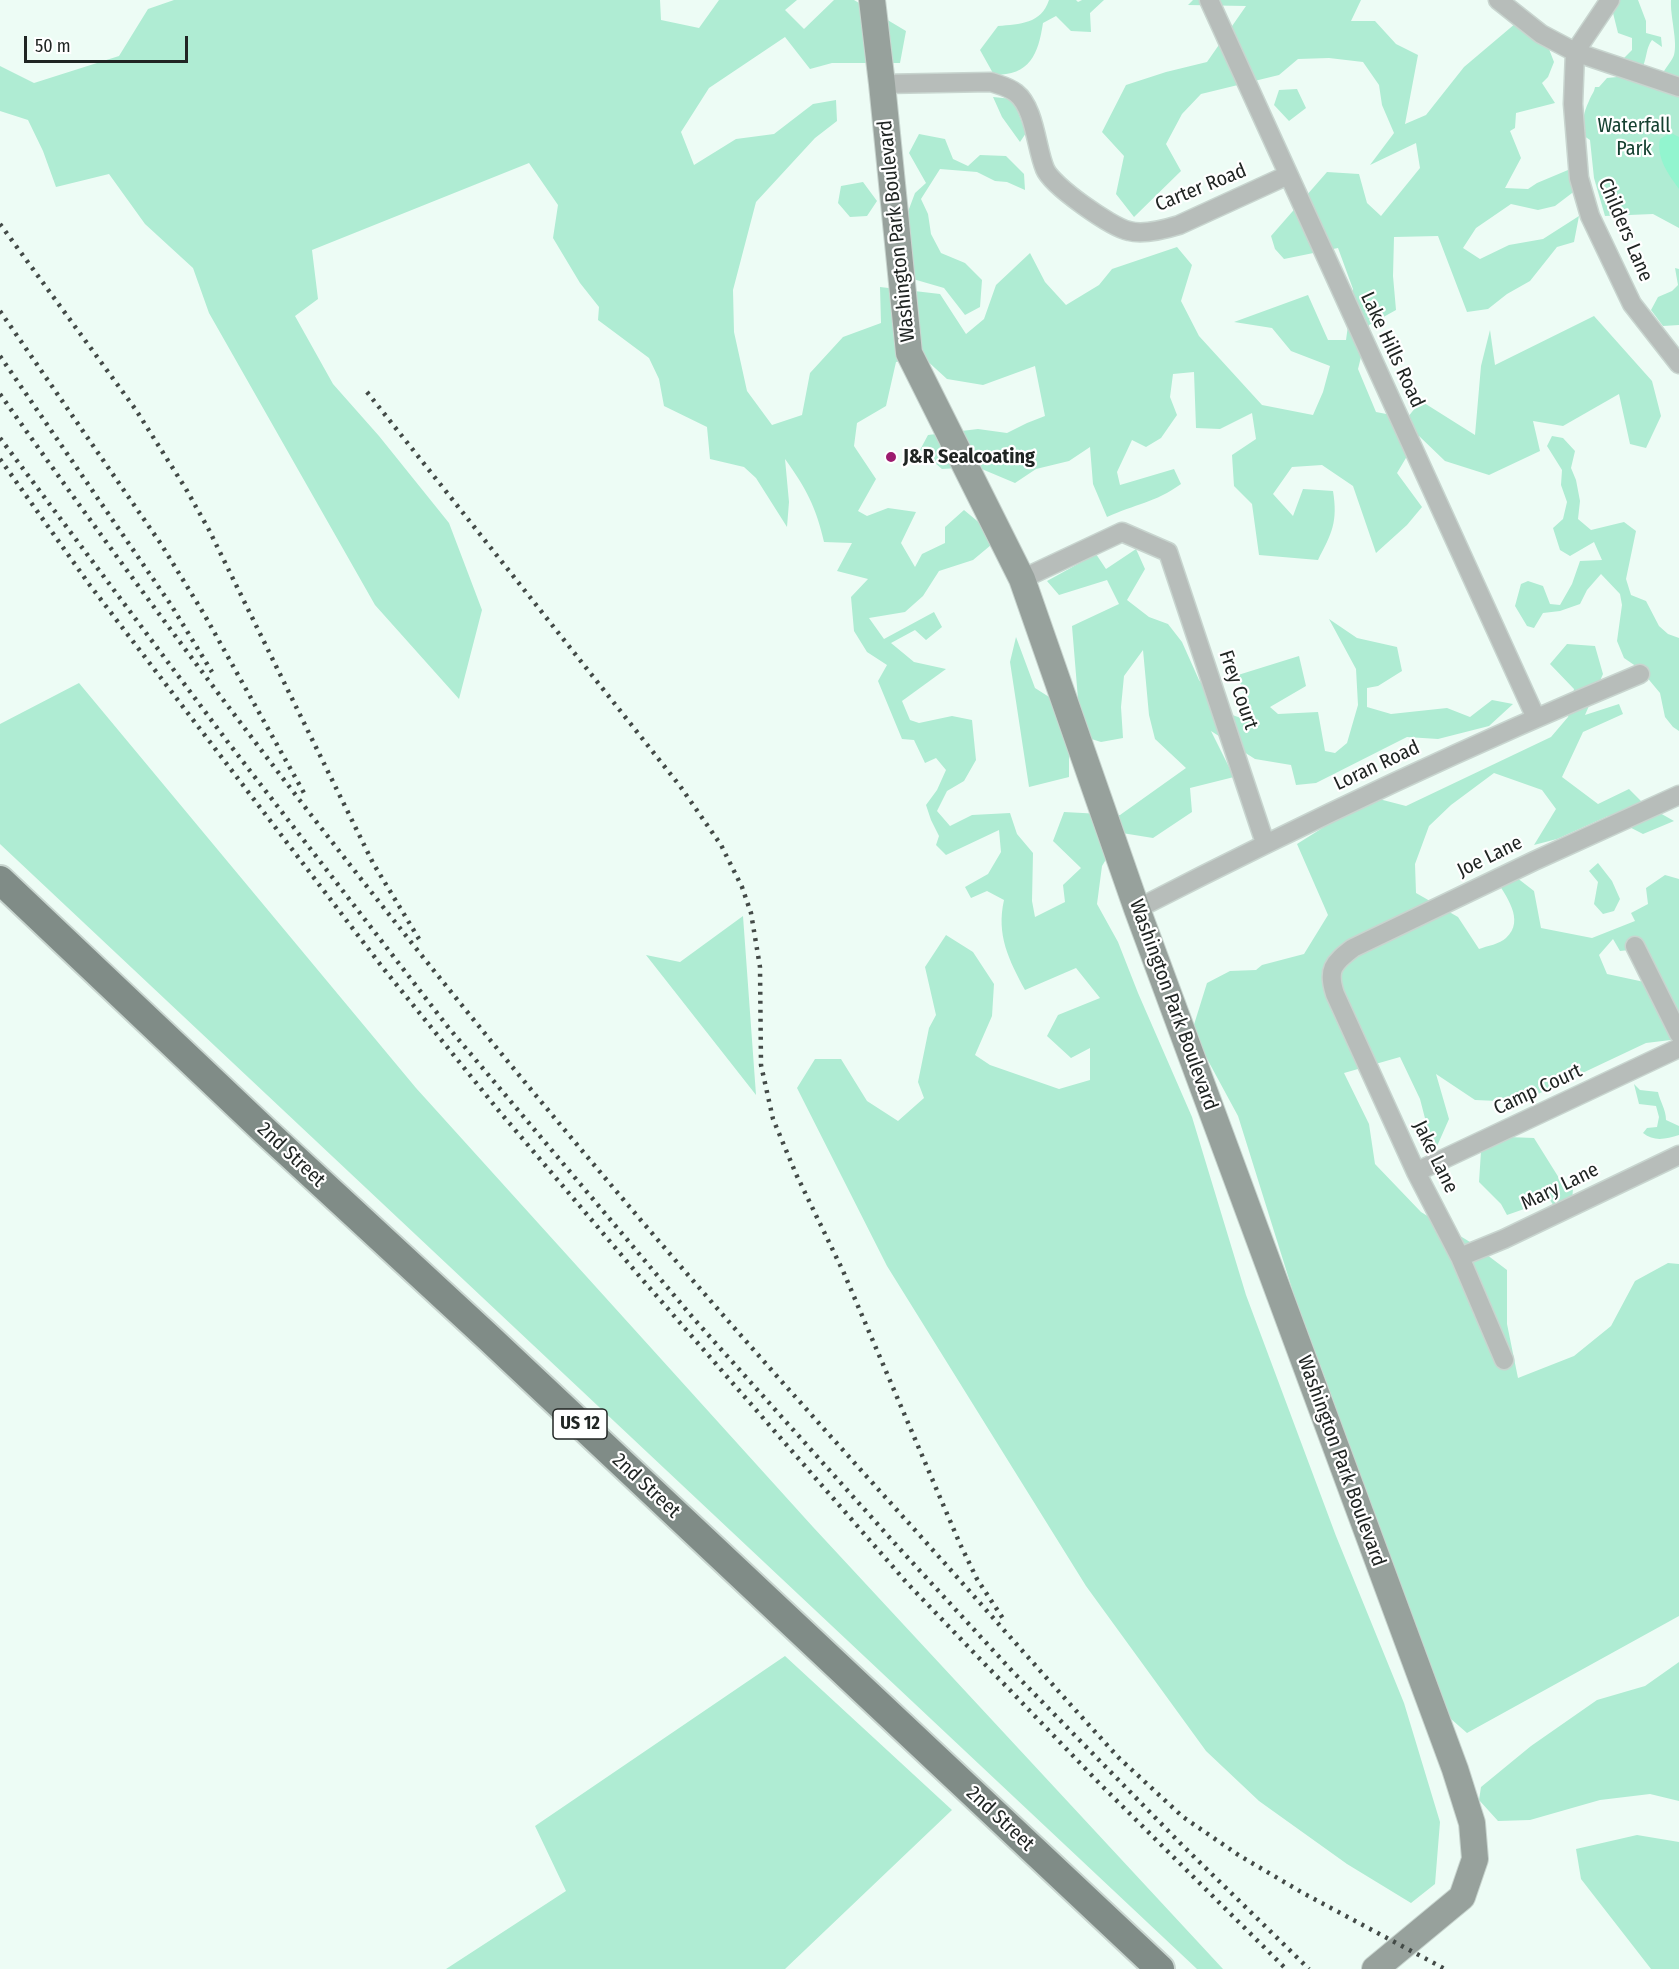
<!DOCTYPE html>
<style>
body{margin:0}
#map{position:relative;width:1679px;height:1969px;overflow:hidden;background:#edfcf5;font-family:"Fira Sans Condensed",sans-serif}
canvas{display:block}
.scale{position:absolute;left:24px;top:36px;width:164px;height:27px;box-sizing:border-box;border:3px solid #202523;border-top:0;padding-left:8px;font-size:18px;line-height:21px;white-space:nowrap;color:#202523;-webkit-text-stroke:4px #fff;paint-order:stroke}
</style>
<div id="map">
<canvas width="1679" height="1969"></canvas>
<div class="scale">50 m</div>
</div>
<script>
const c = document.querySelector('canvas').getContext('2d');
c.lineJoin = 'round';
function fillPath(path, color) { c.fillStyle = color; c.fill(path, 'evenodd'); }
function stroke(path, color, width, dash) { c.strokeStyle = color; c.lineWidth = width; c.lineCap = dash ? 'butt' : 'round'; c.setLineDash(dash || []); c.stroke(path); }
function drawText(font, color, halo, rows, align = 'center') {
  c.font = font + ' "Fira Sans Condensed",sans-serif'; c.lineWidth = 4.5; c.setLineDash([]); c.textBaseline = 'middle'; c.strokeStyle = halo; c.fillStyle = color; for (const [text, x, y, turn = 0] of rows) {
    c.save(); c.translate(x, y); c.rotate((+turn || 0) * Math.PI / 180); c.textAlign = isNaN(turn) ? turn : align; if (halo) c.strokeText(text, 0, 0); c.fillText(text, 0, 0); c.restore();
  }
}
fillPath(new Path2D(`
 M174,0h486l1,20 38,8 20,-28h78l-12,10 19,19 30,-29h20l52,31 -6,32h-68l-22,6 -25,-32 -76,51 -28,44 13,33 42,-26 38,-5 39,-30 23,-4 1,21 -22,17 -59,64 -23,88 1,42 13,59 25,34 30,-10 8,-42 33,-36 38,-14 -1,-36 60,7 26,40 18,-15 12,-34 34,-32 15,29 21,23 33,-20 13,-16 65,-22 15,18 -11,36 18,35 63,69 51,10 10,-23 7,-26 -39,-15 -19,-23 -38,-6 74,-27 20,45h18l7,-51 -15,-41 -54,11 -9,-10 -4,-13 56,-64 32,2 8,29 14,13 39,-48 -4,-25 -46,22 24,-32 -12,-28 -3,-20 -16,-23 -34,-4 -31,1 -19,16 -78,19 -19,20 -16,30 15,27 -47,46 -18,-23 8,-38 -22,-24 24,-47 40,-13 41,-10 39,-56 -58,-1 5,-5h168l-10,21h24l21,23 22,11 -13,69 21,-9 38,-48 52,-44 6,8 27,18 5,13 -6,15 -6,6 13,20 -39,10 -1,15 -5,3 11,27 -16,30 23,1 9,-6 31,-13 8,20 -21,16 -17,4 -27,-6 -35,24 -13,20 17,11 29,-14 34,-6 36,-23 -5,26 -17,5 -27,34 -23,13 -19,15 -21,3 -29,-76 -44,1 -1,39 3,34 -27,15 -11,44 18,43 31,6 14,-17 54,34 6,-69 9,-36 5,35 99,-49 58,65 9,35 -15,32 -16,-4 -11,-50 -56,32 -30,-5 7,30 -51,24 -44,-14 -26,-25 -22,37 25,34 -15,18 -31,28 -23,-67 -31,-21 -30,2 -19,27 20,22 10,-27 30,2c5,31 -1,42 -15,69l-59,-5 -7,-51 -18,-18 -2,-31 24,-16 -4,-26 -32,16 -24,-1 -2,-56 -21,2 -3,23 7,18 -16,23 -15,9 -14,-7 -15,32 3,13 54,-16 7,15c-26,19 -46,20 -74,33l-14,-33 -3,-37 -21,14 -33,8 -21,14 -38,-16 -35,2 -22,-19 8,-15 50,-6 29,4 20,-10 18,-7 -10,-50 -52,19 -36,-6 -23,-21 -28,4 -10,44 -29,17 -3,23 22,33 -18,32 9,5 21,-8 28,4 -15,31 14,24 7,-13 23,-11v-16l19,-17 24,20 3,15 -18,15 -34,11 -16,25 -18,16 -36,6 15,21 50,-27 8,15 -16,13 -11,-10 -24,13 23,19 32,7 -44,32 8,19 9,3 33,-7 20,4 4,40 -12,21 -17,10 -10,20 13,15 22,-11 38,-2 7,21 16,19 -1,48 3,16 30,-15 -2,-17 18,-17 -28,-27 11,-29 56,3 66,-47 -31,-29 -6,-24 -6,-65 -19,26 -3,31 2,31 -22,4 -32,-10v45l-40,10 -19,-125 6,-25 19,51 22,14 21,-3 -6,-73 47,-22 -12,-24 -48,15 -12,-14 49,-27 10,15 30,-20 9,20 -18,31 22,17 19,7 14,18 17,38 25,32 28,10 -14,-47 61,-19 7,30 -36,21 8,7 40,-2 7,39 10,2 12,-10 11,-38 -2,-36 -27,-50 28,19 40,9 5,24 -24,15 -11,2v19l24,7 56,-6 23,9 22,-17 21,4 -24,22 -51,13 -31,-2 -91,46 -20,2 -5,-20 -36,-6 -44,-28 23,46 -44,11 2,24 -39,26 -31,-5 -20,33 -5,38 21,38 20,51 54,124 54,178 90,241 68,167 36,119 -5,62 -24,19 -64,-39 -88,-63 -53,-50 -120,-165 -199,-320 -90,-178 18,-29h26l26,42 31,20 26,-23 -6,-16 11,-54 7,-13 -11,-48 21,-32 27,17 21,32 -2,32 -17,39 15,10 69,24 31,-9v-32l-19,10 -24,-22 11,-21 42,-17 -24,-30 -51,22c-16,-30 -29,-55 -21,-90l-17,-9 -16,7 -6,-11 23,-13 13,-22 -2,-22 -53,25 -10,-10 3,-9 -8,-16 -5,-15 11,-15 9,-20 -10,-12 -11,5 -11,-23 -12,-1 -24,-58 9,-16 -20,-13 -13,-21 -3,-34 17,-18 -31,-8 15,-28 -28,-1c-8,-35 -18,-54 -39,-83l4,43 -2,25 -31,-49 -12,-11 -34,-8 -3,-32 -43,-21 -5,-27 -10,-21 -51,-38 1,-13 -19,-24 -27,-45 5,-33 -29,-42 -217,87 6,49 -23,17 38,68 46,52 70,87 33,87 -23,89 -84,-94 -166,-292 -16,-45 -48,-44 -36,-50 -53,13 -13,-36 -15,-31 -28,-9v-45l34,17 85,-27 29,-47z
 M1049,0h27l2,2 4,-2h22l-14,13 1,19 -20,-1 -15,-15 -13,7c-5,32 -13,52 -49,52l-14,-25 18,-24c22,-2 43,-2 51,-26z
 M1618,0h20l8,21v12l15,4 1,10 -10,-7c-6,8 -5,17 -9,26l20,7c3,-6 9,-12 11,-18 4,-13 -4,-39 -3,-55h8v228l-26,-14 -48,2 -11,-38 -4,-38 -6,-4c-2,-13 -1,-23 5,-35 2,-6 5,-8 6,-14h4l8,-9 20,-2 -4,-17 9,-9v-12l-14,-5 -5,-20z
 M1297,89l9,19 -17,13 -15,-16 5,-15z
 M993,97l20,2 13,34 -6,9 -18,-25z
 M919,134l26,5 8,20 15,7 12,-11 26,1 18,18 1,16 -18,-8 -12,-1 -18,-9 -37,-3 -19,30 7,15 3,20 10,19 24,10 17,17 -2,27 -15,8 -21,-27 -31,-9 -7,-62 9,-24 11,-10 -17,-30z
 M863,182l14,19 -10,15 -17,1 -12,-14 3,-17z
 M1675,268l4,1v56l-16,1 -12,-16 7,-13 14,-6 6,-6z
 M1552,436l11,2 12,13 -4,17 5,12 4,21 -2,18 13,11 33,-8 12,9 -10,48 5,16 15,6 13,25 9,8 11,4v93l-6,-4 -8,-10 -5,-24 -20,-24 -16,-11 -7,-17 5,-36 -2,-11 -19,-20 -14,16 -7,14 -20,7 -17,2 -9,15 -7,-2 -12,-20 6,-22 7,-3 15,5 7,18 10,1 12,-21 8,-23 22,-1 -8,-18 -24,14 -10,-6 -7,-22 10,-9 4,-17 -6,-17 1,-15 -15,-24z
 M1567,644l28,2 8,28 -18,41 34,-11 4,10 -40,18 -21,45 36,27 31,-15 15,15 30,17 -31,13 -35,-18 -51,23 -23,6 22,-36 -14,-19 -48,-17 -43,32 -22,21 -14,38 1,29 42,24 21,32c8,-3 21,-5 27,-11 20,-18 -1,-43 -11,-60l8,-11 31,24 7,37 51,10 43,-17 -4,-8 17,-9 -2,-16 19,-13 14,4v160l-33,4 -125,59 -46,-2 -39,-26 13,45 -15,34 -14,-54 -20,-42 -56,16 25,51 6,40 46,48 49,30 37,28v54l11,54 56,-22 37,-30 24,-45 33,-18 11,1v352l-212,117 -32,-28 -103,-308 -38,-102 -56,-179 -46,-85 15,-48 23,-12 26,-1 6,-5 42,-11 24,-39 -31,-71 54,-34 28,-11 27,7 145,-69 17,-20 6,-28 -24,-25zM1613,939l7,12 27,-3 20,42 -18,-7 -42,-9 -8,-19z
 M79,683l337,405 397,439 410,442h-26l-1197,-1125v-120z
 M1598,863l14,18 8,18 -6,12 -11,3 -9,-10 4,-22 -9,-11z
 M743,916l13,179 -110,-140 34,7z
 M1634,1084l6,6 18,2c2,10 8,17 8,28l13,6v9c-13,4 -25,7 -36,-2l4,-5 10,-1 2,-10 -3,-11 -17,-2z
 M1482,1136l52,2 25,40 14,11 -2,23 -10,5 -11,-17 -43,15 -6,-11 -22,-22z
 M785,1656l167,154 -167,159h-339l120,-78 -31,-65z
 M1679,1662v139l-29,-7 -50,6 -70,20 -32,1 -19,-21 2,-13 50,-41 66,-46 48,-14z
 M1637,1835l42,7v127h-28l-70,-90 -5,-30z`), '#afecd3');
fillPath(new Path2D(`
 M1673,134l6,3v52c-10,-14 -23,-31 -19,-50l7,-4z`), '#92f5cf');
const street = new Path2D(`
 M1209,0l327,718
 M1498,0l43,34 34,18 104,35
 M1610,0l-35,52 -2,52 6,74 11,38 42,88 47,60
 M882,84l109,-2c8,3 18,5 25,11 19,15 20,55 29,76 7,17 66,58 84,62 14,4 37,-2 50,-6l109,-50
 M1022,579l100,-47 46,20 97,291
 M1137,909c165,-85 332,-164 503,-235
 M1635,946l44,88
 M1416,1172l263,-124
 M1460,1257l44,-18 175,-84
 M1504,1360l-44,-103 -44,-85 -81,-178c-8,-24 -2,-31 18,-46l181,-87 145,-66`);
const secondary = new Path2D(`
 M872,0l10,84 27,269 113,226 115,330 318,860 17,54 3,36 -13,38 -87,72`);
const primary = new Path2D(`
 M0,880l265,251 224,207 671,631`);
stroke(street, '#c8d5cf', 21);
stroke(secondary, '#c8d5cf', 28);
stroke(primary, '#c8d5cf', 32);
stroke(street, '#b7bdba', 18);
stroke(secondary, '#97a19c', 26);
stroke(primary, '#808c87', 28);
stroke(new Path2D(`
 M0,224l136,186 50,79 23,41 164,333 46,76
 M0,311l161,233 43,70 100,179
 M0,356l171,249 41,67
 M367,392l313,394 41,59 21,42 9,26 9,54 1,98 12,54 23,55 47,97 117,273 17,35 27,41
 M0,394c186,263 382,520 590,766 108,129 221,255 334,380 65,73 129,146 195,218l64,59 57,39 63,37 142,76
 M0,438l227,303 221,286 246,292 205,229 114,124 170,174 126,123
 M0,459l89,125 294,384 116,143 142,167 266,305 195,203 184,183`), '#434a47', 4.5, [3, 6]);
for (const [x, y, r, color] of [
 [891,457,6,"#9d1c6f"]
]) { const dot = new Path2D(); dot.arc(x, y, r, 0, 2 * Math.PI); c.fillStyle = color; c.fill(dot); stroke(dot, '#fff', 2); }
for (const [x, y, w] of [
 [580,1424,54]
]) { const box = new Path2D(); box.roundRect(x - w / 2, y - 15, w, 30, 4.5); c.fillStyle = '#fff'; c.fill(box); stroke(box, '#202523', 1.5); }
drawText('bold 18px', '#202523', null, [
 ["US 12",580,1424]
]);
drawText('20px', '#154131', '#fff', [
 ["Waterfall",1634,126],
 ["Park",1634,149]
]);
drawText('20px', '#202523', '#fff', [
 ["Carter Road",1201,188,-22],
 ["Childers Lane",1625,230,67],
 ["Washington Park Boulevard",897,231,-96],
 ["Lake Hills Road",1392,350,65],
 ["Frey Court",1238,690,71],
 ["Loran Road",1377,766,-25],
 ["Joe Lane",1490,857,-26],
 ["Washington Park Boulevard",1173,1005,70],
 ["Camp Court",1538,1090,-25],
 ["2nd Street",291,1155,43],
 ["Jake Lane",1435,1157,64],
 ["Mary Lane",1560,1187,-26],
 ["Washington Park Boulevard",1341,1461,70],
 ["2nd Street",646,1486,43],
 ["2nd Street",1000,1819,43]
]);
drawText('bold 20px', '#202523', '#fff', [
 ["J&R Sealcoating",903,457]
], 'left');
</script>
